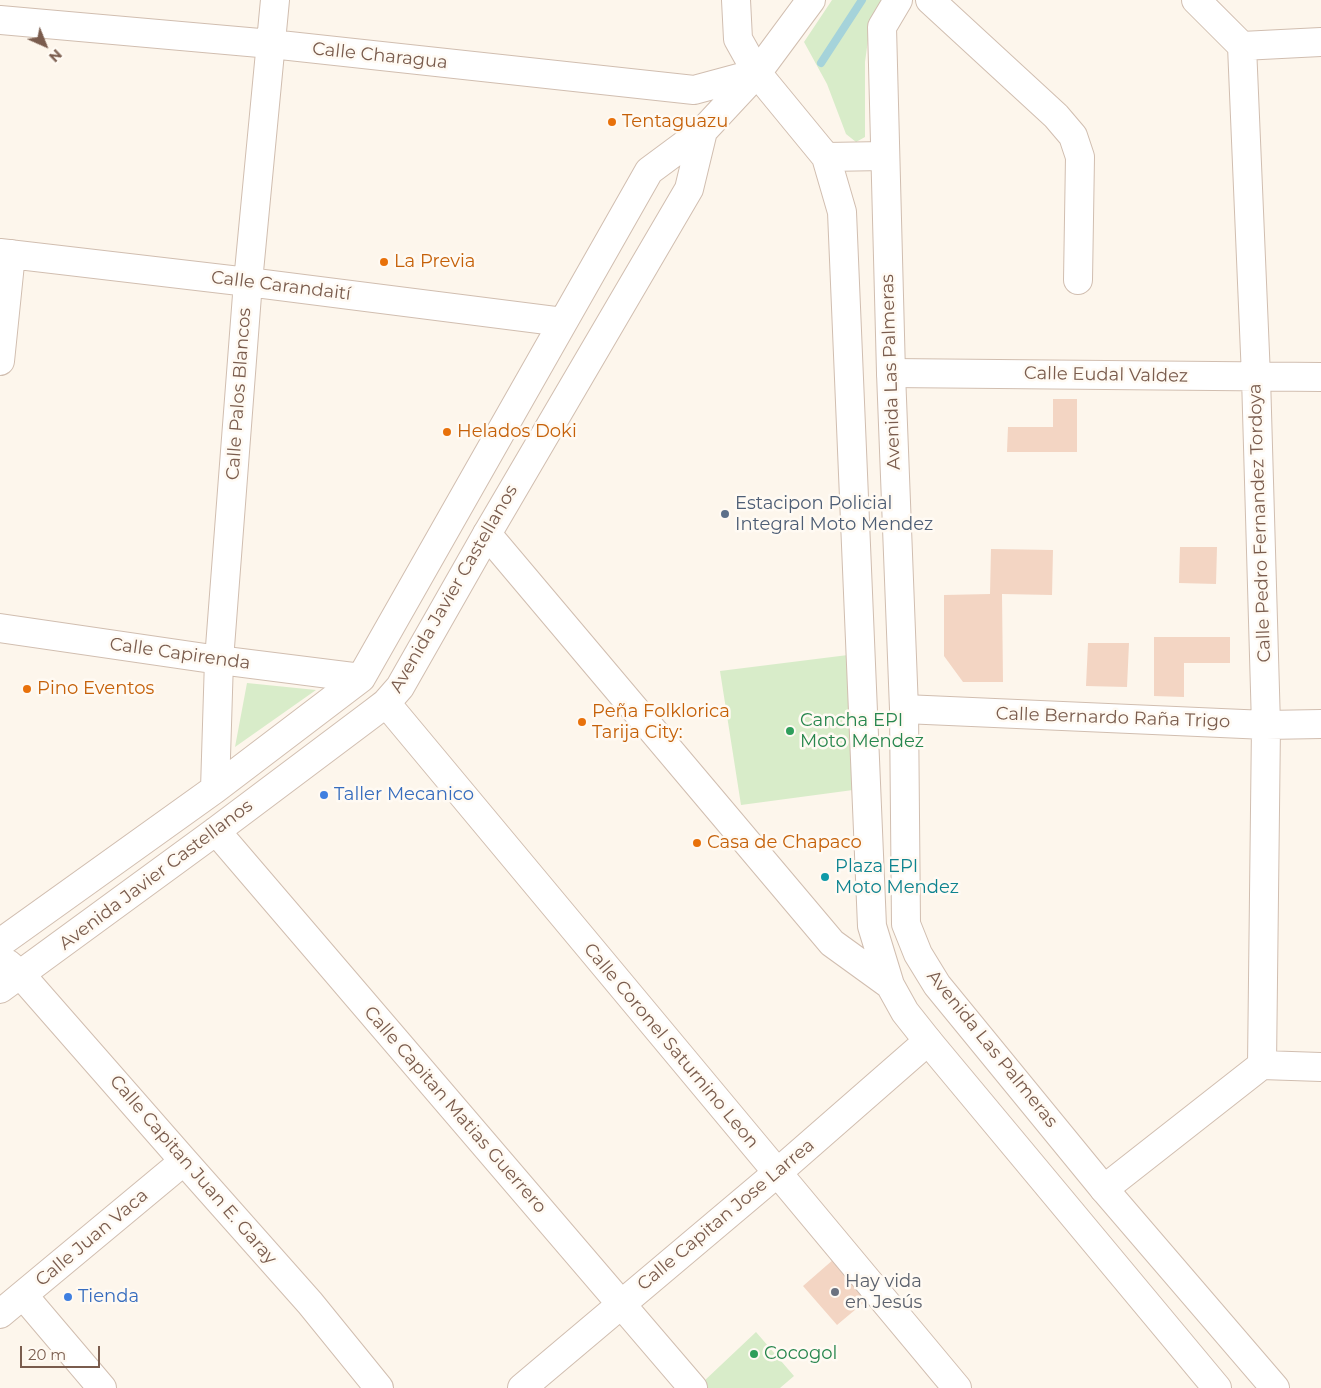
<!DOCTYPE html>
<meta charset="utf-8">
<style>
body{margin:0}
#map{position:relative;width:1321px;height:1388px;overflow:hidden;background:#fdf6ec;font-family:Montserrat,sans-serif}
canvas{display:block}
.north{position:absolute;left:20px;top:20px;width:50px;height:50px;-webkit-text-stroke:4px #fffaf3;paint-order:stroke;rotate:136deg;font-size:14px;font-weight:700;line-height:20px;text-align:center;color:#7a5c4d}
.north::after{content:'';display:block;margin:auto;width:18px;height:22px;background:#7a5c4d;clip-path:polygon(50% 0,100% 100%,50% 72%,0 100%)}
.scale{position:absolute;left:20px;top:1346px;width:80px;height:22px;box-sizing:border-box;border:2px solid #7a5c4d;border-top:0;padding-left:6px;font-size:15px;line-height:18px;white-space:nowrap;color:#7a5c4d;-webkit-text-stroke:4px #fffaf3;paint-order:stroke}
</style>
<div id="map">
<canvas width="1321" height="1388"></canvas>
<div class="north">N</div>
<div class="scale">20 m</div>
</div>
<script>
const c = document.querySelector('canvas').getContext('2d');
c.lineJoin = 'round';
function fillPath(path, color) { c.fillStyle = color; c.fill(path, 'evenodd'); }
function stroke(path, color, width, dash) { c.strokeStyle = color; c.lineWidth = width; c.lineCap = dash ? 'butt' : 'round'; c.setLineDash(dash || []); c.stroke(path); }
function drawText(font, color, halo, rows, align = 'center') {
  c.font = font + ' Montserrat,sans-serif'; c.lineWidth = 5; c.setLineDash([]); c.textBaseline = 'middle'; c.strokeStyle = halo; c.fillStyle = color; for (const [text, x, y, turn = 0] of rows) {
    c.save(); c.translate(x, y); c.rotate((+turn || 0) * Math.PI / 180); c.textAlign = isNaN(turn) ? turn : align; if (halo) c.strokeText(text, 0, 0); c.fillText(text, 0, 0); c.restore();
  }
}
fillPath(new Path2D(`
 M832,0h51l-12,18 -6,44v75l-9,5 -10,-8 -19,-50 -23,-42z
 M848,655l5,135 -112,15 -21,-134z
 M247,683l69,7 -81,57z
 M756,1332l38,44 -14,12h-72l-5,-6z`), '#d8ecc9');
stroke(new Path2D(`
 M821,63l41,-63`), '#a5d3da', 8);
fillPath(new Path2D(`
 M1053,399h24v53h-70l1,-25h45z
 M1180,547h37l-1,37 -37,-1z
 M991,549l62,1 -1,45 -50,-1 1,88h-40l-19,-26v-61l46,-1z
 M1154,637h76v26h-46v34l-30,-1z
 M1088,643h41l-2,44 -41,-1z
 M834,1259l34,40 -31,26 -34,-39z`), '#f3d5c3');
const minor = new Path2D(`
 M930,0l126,116 17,20 7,21 -2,123
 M1196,0l46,46 14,331 10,348 -4,340
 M0,20l271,24 423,46 63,-17
 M1242,46l79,-4
 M0,253l248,29 315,40
 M0,361l11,-107
 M891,373l430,4
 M0,628l219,32 142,18
 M386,703l571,685
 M904,709l362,16 55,-1
 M215,789l4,-129 29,-378 27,-282
 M216,831l477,557
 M0,943l215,-154 146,-111 288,-507 54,-40 54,-58 54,-73
 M8,964l13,11 163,186 126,142 69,85
 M0,989l216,-158 157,-118 13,-10 14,-16 87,-153 202,-345 14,-58
 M1104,1189l158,-124 59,2
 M23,1295l79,93
 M0,1314l184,-153
 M522,1388l255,-215 151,-132`);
const tertiary = new Path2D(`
 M736,0l2,39 19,34 69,84 16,55 30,714 18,59
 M898,0l-16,27 9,346 13,336 2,215 12,30 19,31 167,204 171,199
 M826,157l58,-1
 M487,534l345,409 58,42 15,27 23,29 289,347`);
stroke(minor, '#d1beb0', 30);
stroke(tertiary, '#d1beb0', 30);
stroke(minor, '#fff', 28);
stroke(tertiary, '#fff', 28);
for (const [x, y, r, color] of [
 [612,122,5,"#e8710a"],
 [384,262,5,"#e8710a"],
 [447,432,5,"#e8710a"],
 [725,514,5,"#5c6f8a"],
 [27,689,5,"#e8710a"],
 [582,722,5,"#e8710a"],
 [790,731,5,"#2e9e5b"],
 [324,795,5,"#3f7fe0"],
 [697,843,5,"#e8710a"],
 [825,877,5,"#0f9aa8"],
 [835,1292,5,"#6b7280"],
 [68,1297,5,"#3f7fe0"],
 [754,1354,5,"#2e9e5b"]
]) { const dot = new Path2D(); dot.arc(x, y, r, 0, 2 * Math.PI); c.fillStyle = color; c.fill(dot); stroke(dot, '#fffaf3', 2); }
drawText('18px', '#7a5c4d', '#fffaf3', [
 ["Calle Charagua",380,56,6],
 ["Calle Carandaití",281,286,7],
 ["Avenida Las Palmeras",891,372,-92],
 ["Calle Eudal Valdez",1106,375,1],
 ["Calle Palos Blancos",239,394,-86],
 ["Calle Pedro Fernandez Tordoya",1260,523,-92],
 ["Avenida Javier Castellanos",454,589,-60],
 ["Calle Capirenda",180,654,8],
 ["Calle Bernardo Raña Trigo",1113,718,2],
 ["Avenida Javier Castellanos",156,875,-37],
 ["Calle Coronel Saturnino Leon",671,1046,50],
 ["Avenida Las Palmeras",992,1049,51],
 ["Calle Capitan Matias Guerrero",455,1110,49],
 ["Calle Capitan Juan E. Garay",193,1170,49],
 ["Calle Capitan Jose Larrea",726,1215,-40],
 ["Calle Juan Vaca",92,1238,-40]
]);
drawText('18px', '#c56008', '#fffaf3', [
 ["Tentaguazu",622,122],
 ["La Previa",394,262],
 ["Helados Doki",457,432],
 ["Pino Eventos",37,689],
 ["Peña Folklorica",592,712],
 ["Tarija City:",592,733],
 ["Casa de Chapaco",707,843]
], 'left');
drawText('18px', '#4e5e75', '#fffaf3', [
 ["Estacipon Policial",735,504],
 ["Integral Moto Mendez",735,525]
], 'left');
drawText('18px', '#27864d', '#fffaf3', [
 ["Cancha EPI",800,721],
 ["Moto Mendez",800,742],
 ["Cocogol",764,1354]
], 'left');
drawText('18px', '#366cbe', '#fffaf3', [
 ["Taller Mecanico",334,795],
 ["Tienda",78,1297]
], 'left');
drawText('18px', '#0d838f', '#fffaf3', [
 ["Plaza EPI",835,867],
 ["Moto Mendez",835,888]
], 'left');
drawText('18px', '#5b616d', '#fffaf3', [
 ["Hay vida",845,1282],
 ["en Jesús",845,1303]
], 'left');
</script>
